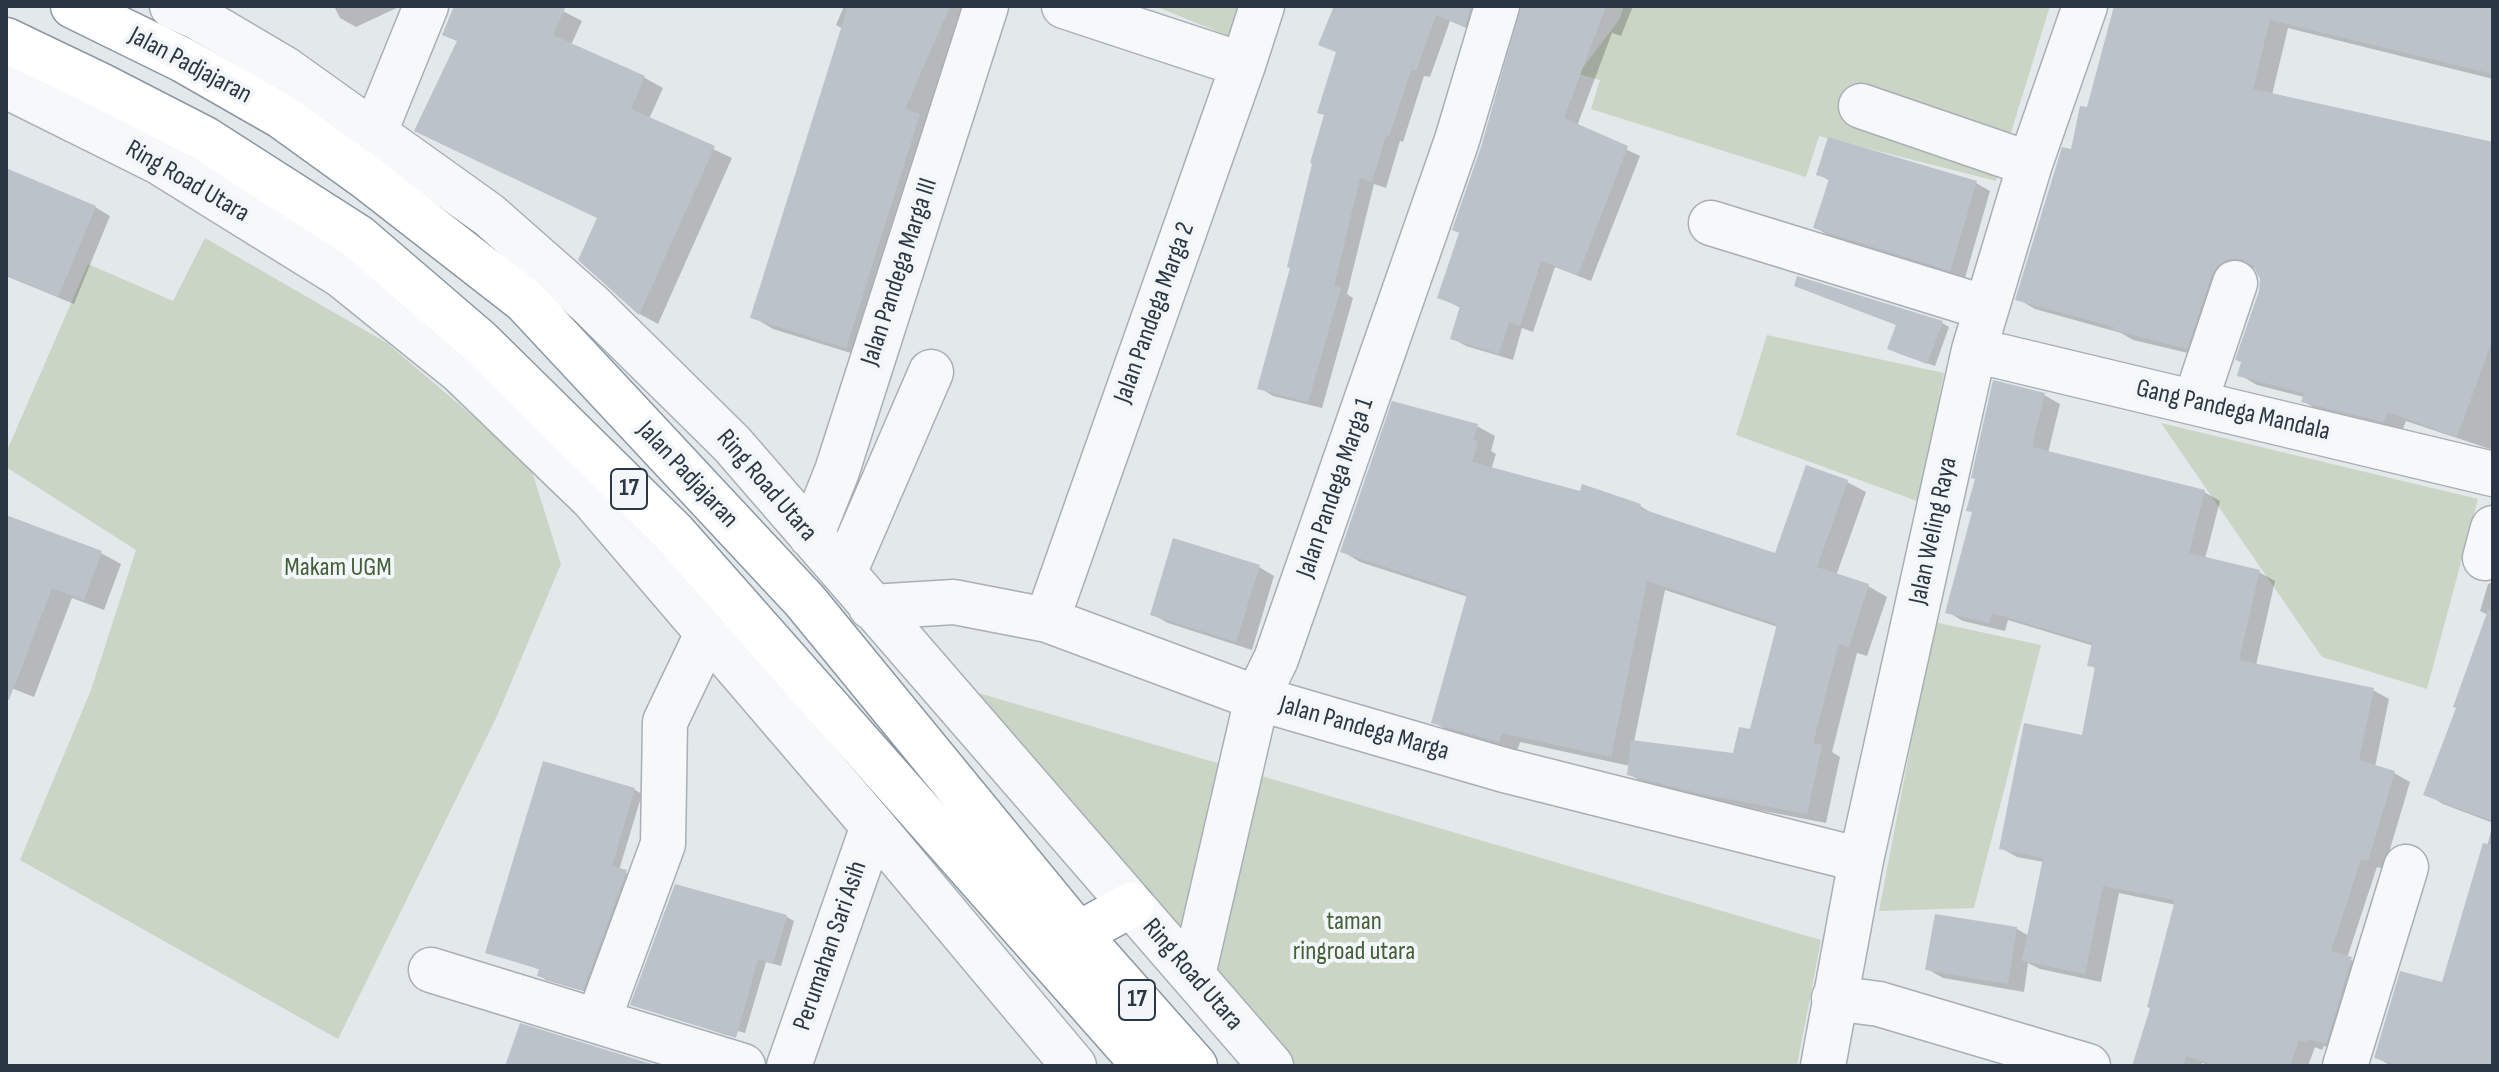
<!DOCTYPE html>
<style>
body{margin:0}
#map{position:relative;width:2499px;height:1072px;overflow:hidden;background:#e3e8eb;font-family:"Sofia Sans Condensed",sans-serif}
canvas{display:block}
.frame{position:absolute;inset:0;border:8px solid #2b3744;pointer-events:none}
</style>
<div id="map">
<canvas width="2499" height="1072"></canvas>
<div class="frame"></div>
</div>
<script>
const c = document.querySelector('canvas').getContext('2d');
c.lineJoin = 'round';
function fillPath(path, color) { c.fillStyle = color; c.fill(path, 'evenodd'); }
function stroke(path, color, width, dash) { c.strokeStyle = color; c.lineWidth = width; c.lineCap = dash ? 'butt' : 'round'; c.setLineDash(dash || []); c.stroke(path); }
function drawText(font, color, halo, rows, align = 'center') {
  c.font = font + ' "Sofia Sans Condensed",sans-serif'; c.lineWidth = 8; c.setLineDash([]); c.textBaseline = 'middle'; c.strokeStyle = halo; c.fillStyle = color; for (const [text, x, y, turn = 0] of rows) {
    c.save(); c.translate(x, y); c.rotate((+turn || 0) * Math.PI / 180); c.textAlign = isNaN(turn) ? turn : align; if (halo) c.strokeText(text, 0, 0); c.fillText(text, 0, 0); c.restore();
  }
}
fillPath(new Path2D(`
 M1155,6h95l-7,36z
 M1624,6h426l-54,175 -177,-45 -13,41 -215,-68 9,-29 -22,-6 41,-54z
 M205,238l182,105 143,122 31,99 -64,152 -159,323 -318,-179 71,-170 45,-140 -130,-83v-14l82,-189 85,37z
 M1767,335l177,38 -24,129 -184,-67z
 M2161,423l317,76 -51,190 -105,-32z
 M1934,622l107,23 -67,263 -95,3z
 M975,692l846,248 -24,126h-504l-305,-346z`), '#cbd5c5');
fillPath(new Path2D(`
 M334,6h67l-45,21 -16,-9z
 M456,6h97l10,5 19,10 -11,24 74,33 18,10 -14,31 83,39 -74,166 -22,-12 -37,-93 -140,-177 -15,-8z
 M844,6h131l-49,113 14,8 -73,231 -94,-29 -20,-12 90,-288 -7,-4z
 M1337,6h149l-8,27 -28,-12 -20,56 -6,-1 -21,66 -3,-1 -14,47 -12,-4 -27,110 6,4 -31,110 -49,-12 -13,-8 32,-120 34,-152 12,-63 -17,-9z
 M1523,6h110l-12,30 -9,-3 -35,93 63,30 -49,125 -36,-14 -22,65 -11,-4 -9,32 -47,-14 -14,-8 9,-30 -22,-11 22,-64z
 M2116,6h377v73l-205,-51 -16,67 221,49v306l-87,-29 -4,10 -81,-19 -18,-11 1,-4 -47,-12 -17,-10 21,-84 1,-13 -6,-10h-8l-43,89 -72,-17 -12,-7 -86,-24 -17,-10 70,-190z
 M6,170l89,37 15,9 -36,88 -68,-28z
 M1818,174l158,9 14,8 -25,87 -136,-42 -14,-9 15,-46z
 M1942,323l7,4 -14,39 -38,-13 1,-27z
 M2044,395l16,9 -12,49 156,39 16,9 -15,58 54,13 16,9 -19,84 117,25 16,9 -14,68 19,6 16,9 -26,87 -7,-2 -30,91 20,10 -25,83 -18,-5 -2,4 -7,-3 -7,19h-97l-9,-3 -1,3h-67l18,-58 24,-103 -57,-12 -18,89 -61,-13 -12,-6 -4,29 -81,-14 -16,-9 10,-53 80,13 12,7 15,-74 -27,-5 -16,-9 82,-111 14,-68 -8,-4 5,-19 -86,-26 -3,11 -42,-10 -15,-9z
 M1477,426l18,10 -4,15 5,3 -5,16 149,36 19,11 117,39 71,-74 19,10 -30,84 32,10 19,11 -20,59 -10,-3 -25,99 8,5 -14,66 -109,-21 -70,-17 -18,-11 1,-8 -110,-24 -3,9 -66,-19 -18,-10 35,-125 -108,-35 -18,-11zM1665,590l113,37 -27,105 -16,24 -101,-14z
 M6,518l95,35 20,11 -17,46 -32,-12 -38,99 -28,-11z
 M1259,567l15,9 -22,74 -84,-27 -16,-9z
 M2493,582v241l-50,-19 -17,-10 33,-86 29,-93 -8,-4 8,-27z
 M544,764l91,26 7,4 -23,76 14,6 -43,117 -44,-13 -7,-5 2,-5 -53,-18z
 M2493,823v243h-102l-15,-9 67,-72 29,-78z
 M787,917l7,4 -13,45 -15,-4 -21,71 -18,-5 -1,7 -93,-31z`), '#0003');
fillPath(new Path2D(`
 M454,6h112l-13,29 92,41 -14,33 84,37 -76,169 -61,-55 19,-42 -183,-87 43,-90 -15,-6z
 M848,6h102l-45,103 15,5 -74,234 -96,-30z
 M1334,6h137l-6,21 -29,-12 -20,56 -5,-1 -22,66 -3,-1 -14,47 -12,-4 -26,108 7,2 -33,114 -51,-13 33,-121 -3,-1 25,-103 -2,-1 14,-48 -7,-2 19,-61 -18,-7z
 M1521,6h85l-42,112 64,28 -50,129 -37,-14 -21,65 -11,-4 -10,32 -49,-15 10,-33 -23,-8 22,-65 -7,-3 29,-83z
 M2114,6h379v68l-223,-54 -17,69 240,53v196l-36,99 -69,-25 -4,10 -83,-20 3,-9 -67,-17 4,-14 -6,-2 24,-69 1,-12 -7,-13 -11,-7h-13l-11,6 -6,9 -25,75 -74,-19 1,-3 -99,-27 47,-153 9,2 9,-43 7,1z
 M1828,137l149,44 -27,90 -137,-43 16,-49 -13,-4z
 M6,168l90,38 -38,91 -52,-22z
 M1797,276l146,45 -16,43 -40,-15 9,-24 -102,-39z
 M1993,380l52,13 -13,54 173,43 -16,63 71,17 -21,90 135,28 -15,72 36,11 -27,90 -7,-2 -30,92 21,6 -26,87 -18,-5 -2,3 -7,-2 -9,26h-72l-32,-10 -3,10h-51l18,-58 -3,-1 28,-107 -72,-14 -18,88 -63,-13 21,-103 -44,-9 25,-126 58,12 13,-68 -8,-1 5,-23 -100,-30 -3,10 -44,-10 27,-101 -6,-1 9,-32 -4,-1z
 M1392,401l86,23 -5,16 5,1 -6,21 108,29 2,-7 59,20 -2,4 136,45 31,-88 42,15 -31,87 52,17 -20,63 -10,-3 -26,99 9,2 -15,69 -110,-21 -70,-18 4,-35 102,13 6,-26 11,2 27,-105 -130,-43 -36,176 -109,-24 -3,9 -68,-19 36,-129 -127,-42z
 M6,515l96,36 -18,49 -32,-12 -43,112 -3,-1z
 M1173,538l87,27 -24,77 -86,-27z
 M2488,610l5,1v210l-70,-26 33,-87 -3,-1z
 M543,761l92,27 -23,78 15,4 -44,120 -46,-14 2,-7 -54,-16z
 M2483,843l10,2v221h-93l-26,-8 26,-87 42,11z
 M675,884l112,31 -14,49 -15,-5 -22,79 -106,-33z
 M1935,914l82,13 -9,57 -83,-14z
 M520,1023l138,43h-153z`), '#bbc2c9');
const minor = new Path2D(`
 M172,6l25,11 88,52 204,146 102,90 141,139 539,622
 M1064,6l179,59
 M6,86l153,76 182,113 119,96 132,127 281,328 201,240
 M1861,106l169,58
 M374,134l52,-128
 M1711,223l275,85
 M1974,350l519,124
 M2195,402l40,-119
 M811,536l26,-65 149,-465
 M2485,558l8,-30
 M844,573l87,-201
 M871,607l83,-5 93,18 210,78 247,72 357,90
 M1047,620l196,-555 19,-59
 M431,970l312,96
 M1193,975l64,-277 19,-39 181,-519 40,-134
 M1834,998l45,6 209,62
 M598,1021l65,-177 2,-122 43,-90
 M789,1066l84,-240
 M1823,1066l38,-206 113,-510 56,-186 55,-158
 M2345,1066l61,-199`);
const highway = new Path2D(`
 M73,6l110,54 98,56 86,62 158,123 280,300 273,333 117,132
 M6,40l94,45 105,54 153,98 121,104 196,193 470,532
 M1078,934l53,-29`);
stroke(minor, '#a8afb6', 47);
stroke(highway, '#8b97a2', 47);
stroke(minor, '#f6f8f9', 44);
stroke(highway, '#fff', 44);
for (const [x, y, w] of [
 [629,489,36],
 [1137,1000,36]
]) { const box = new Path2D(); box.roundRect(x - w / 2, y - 20, w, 40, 6); c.fillStyle = '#f3f6f8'; c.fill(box); stroke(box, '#2b3744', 2); }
drawText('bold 24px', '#2b3744', null, [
 ["17",629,489],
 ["17",1137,1000]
]);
drawText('26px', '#2b3744', '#f3f6f8', [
 ["Jalan Padjajaran",190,66,28],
 ["Ring Road Utara",187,182,30],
 ["Jalan Pandega Marga III",900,272,-72],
 ["Jalan Pandega Marga 2",1155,313,-70],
 ["Gang Pandega Mandala",2233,411,13],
 ["Jalan Padjajaran",687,475,47],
 ["Ring Road Utara",766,486,49],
 ["Jalan Pandega Marga 1",1336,488,-71],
 ["Jalan Weling Raya",1934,531,-78],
 ["Jalan Pandega Marga",1364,729,16],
 ["Perumahan Sari Asih",831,946,-71],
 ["Ring Road Utara",1192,975,49]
]);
drawText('26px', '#455f38', '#f3f6f8', [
 ["Makam UGM",338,568],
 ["taman",1354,922],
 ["ringroad utara",1354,952]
]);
</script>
